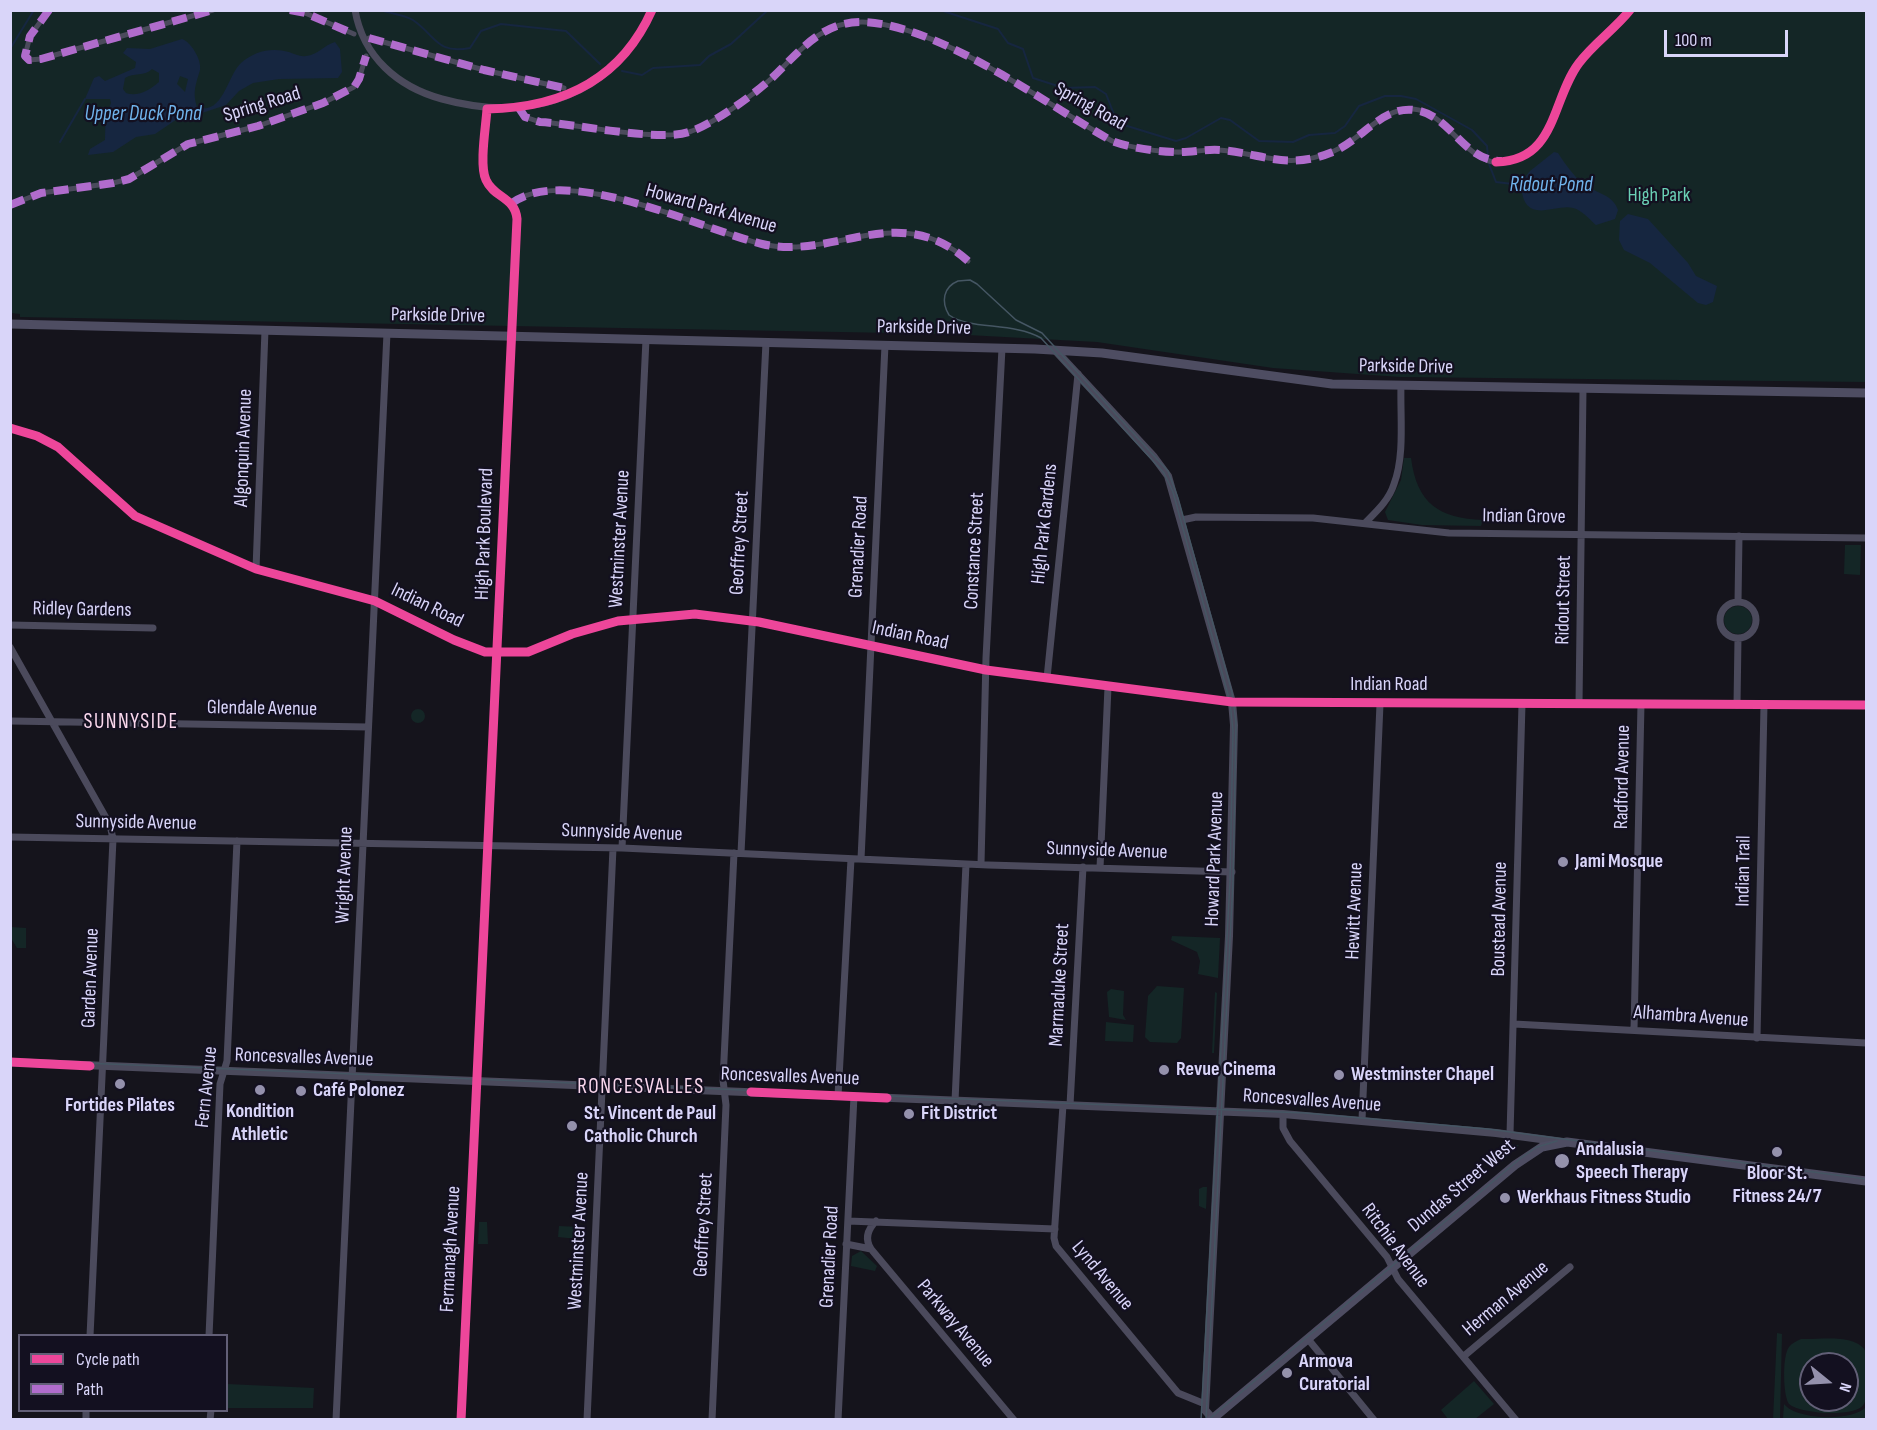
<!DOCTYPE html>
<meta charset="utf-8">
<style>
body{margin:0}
#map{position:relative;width:1877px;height:1430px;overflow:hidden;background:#15141c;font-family:"Sofia Sans Condensed",sans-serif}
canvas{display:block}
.frame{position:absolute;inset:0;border:12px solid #d9d5f9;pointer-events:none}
.legend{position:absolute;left:18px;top:1334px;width:210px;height:78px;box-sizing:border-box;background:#131020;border:2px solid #625f77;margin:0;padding:8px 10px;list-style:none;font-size:18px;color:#d9d5f9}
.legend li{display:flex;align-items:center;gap:12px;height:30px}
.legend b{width:30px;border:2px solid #625f77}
.north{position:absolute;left:1799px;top:1352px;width:60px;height:60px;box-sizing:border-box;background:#131020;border:2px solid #625f77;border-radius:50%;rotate:108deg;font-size:16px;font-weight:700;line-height:24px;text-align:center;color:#d9d5f9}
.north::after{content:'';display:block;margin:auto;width:21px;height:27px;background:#9491ac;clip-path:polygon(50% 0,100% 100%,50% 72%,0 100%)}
.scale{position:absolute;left:1664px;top:30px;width:124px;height:27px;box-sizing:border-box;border:3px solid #d9d5f9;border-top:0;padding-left:8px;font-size:18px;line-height:21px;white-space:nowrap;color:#d9d5f9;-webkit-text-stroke:4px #131020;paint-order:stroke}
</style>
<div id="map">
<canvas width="1877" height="1430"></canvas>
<div class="frame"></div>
<ul class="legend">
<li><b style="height:8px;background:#ed469a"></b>Cycle path</li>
<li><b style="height:8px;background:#b06ccc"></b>Path</li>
</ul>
<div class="north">N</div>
<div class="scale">100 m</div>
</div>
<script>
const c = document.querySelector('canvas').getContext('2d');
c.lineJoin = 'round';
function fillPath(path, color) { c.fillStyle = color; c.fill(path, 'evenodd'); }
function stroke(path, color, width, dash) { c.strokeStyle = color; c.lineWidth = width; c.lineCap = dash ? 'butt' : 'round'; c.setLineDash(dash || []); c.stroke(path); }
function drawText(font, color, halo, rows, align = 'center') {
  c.font = font + ' "Sofia Sans Condensed",sans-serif'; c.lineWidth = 4.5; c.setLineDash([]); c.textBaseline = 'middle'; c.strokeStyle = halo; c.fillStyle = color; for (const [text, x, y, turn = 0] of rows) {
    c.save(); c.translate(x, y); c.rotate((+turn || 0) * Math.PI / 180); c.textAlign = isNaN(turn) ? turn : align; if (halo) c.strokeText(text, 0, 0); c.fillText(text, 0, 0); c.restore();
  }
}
fillPath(new Path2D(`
 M11,11h1855v371l-466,-5 -127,-9 -176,-26 -148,-8 -929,-17v-3l-9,-1z
 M1404,458h7c6,46 28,60 72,62l-2,6 -59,-1 -34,-5 -3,-8 16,-32z
 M1845,545h16l-1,30 -16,-1z
 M1724 620a14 14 0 1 1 28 0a14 14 0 1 1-28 0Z
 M411 716a7 7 0 1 1 14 0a7 7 0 1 1-14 0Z
 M11,927l15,1v20h-9l-6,-10z
 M1172,936l48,2 -2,40 -20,-4 2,-13 -3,-9 -26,-12z
 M1157,986l27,2 -3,50 -4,5 -27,-1 -5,-5 3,-41z
 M1111,989l13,2 -1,24 3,5 -17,-3 -2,-25z
 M1215,992l2,1 -3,60h-2z
 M1106,1022l28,3 -1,17 -28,-1z
 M1503,1144l16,1 -17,17z
 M1203,1187h4l-1,22 -7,-3v-17z
 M479,1222h8l1,22h-10z
 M559,1226l20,1 -1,12 -20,-2z
 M861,1251l16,15 -2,5 -24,-5 1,-10z
 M1777,1333l5,1 -2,85 -7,1z
 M1801,1339c19,1 55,-6 65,13 1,14 5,40 -2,52 -8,14 -64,10 -75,0 -6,-8 -7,-48 0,-57 3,-4 8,-6 12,-8zM1811,1364h36v36h-36z
 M1474,1381l20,23 -19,15h-27l-7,-9z
 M227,1384l87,4 -1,20h-86z
 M1784,1404c12,16 68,18 82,3v12h-83z`), '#142626');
fillPath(new Path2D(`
 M182,39c9,3 20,21 18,31 -4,14 -8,22 -3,37 26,9 30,-31 44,-44 13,-12 31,-16 48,-11 6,2 11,5 17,4 12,-1 18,-11 29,-14l5,7 2,23 -4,6 -59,1 -26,4 -14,8 -13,14 -24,8 -19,2 -28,19 -19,3 -23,15 -25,3 2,-6 15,-9c1,-18 -1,-19 6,-37l-1,-4h-25l9,-21 5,-2 6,5 30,-13 1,-6 -13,-9 4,-5 23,1zM152,69l7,4v9c-9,8 -21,15 -33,11l-3,-4 2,-11c9,-6 19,-1 27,-9zM180,76l8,3 -3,13 -8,-8z
 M1554,152l4,1c7,11 15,22 25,31 12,9 30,10 35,26l-3,9 -19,6c-7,-6 -14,-15 -23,-17 -18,-5 -51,20 -52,-26l9,-11z
 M1628,214l20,5 40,44 8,13 21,10 -4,16 -7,3 -8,-2 -48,-40 -26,-13 -5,-10 1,-19z`), '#162640');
stroke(new Path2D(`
 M380,10c10,3 25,5 33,10 24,17 23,34 57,28l11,-17 20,-7 65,7 34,33
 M940,10l58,19 10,14 15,6 10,29 31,10 31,-1 11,7 9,23 9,8 52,16 10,-3 35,-20 9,2 29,21 34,1 16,-7 26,-2 10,-7 14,-20 26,-10h16l15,3 56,31 15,16 1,12
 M10,49l24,-39
 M622,71l20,4 11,-7 47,-3 9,-9 22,-12 37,-34
 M60,142l25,-43
 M1489,164l7,18 25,3`), '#162640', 2);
stroke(new Path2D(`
 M49,10l-19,26 -5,20 4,4 12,-1 172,-49
 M290,10l15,3 49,21
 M369,38l115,32 80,18
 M519,108l6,9 15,5c37,2 119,20 149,10 23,-7 66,-38 84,-55 27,-26 49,-56 90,-55 77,3 181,81 249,119 19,7 41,10 62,11 15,1 30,-3 45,-2 47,4 67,21 115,1 27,-11 48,-44 79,-42 40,3 59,75 109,48 31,-17 35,-55 50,-84 13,-25 40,-41 58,-63
 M512,203c55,-40 189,26 250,41 71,17 137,-45 206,17
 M10,205l31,-12 72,-10 16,-4 59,-35 70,-18 65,-23 31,-16 5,-8 7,-23`), '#4b4a5c', 5);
stroke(new Path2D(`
 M355,10c8,47 43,77 87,89 87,24 171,-1 210,-89
 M10,428l27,8 21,11 77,69 121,53 119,32 79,39 31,12h43l44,-18 46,-13 77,-7 64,8 227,48 246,32 634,3
 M1182,520l14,-3 117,1 136,15 417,5
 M1366,522c11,-11 23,-22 28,-38 11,-29 6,-68 7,-99
 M256,569l9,-239
 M1738,602l1,-66
 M1720 620a18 18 0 1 1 36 0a18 18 0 1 1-36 0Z
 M10,625l143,3
 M10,647l100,178 3,14 -23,497
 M1047,678l31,-304
 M1579,704l4,-315
 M1737,705l1,-67
 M10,721l358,6
 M10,837l612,11 366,17 244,7
 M622,848l24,-509
 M741,853l25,-511
 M861,859l24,-514
 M981,864l5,-206 16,-310
 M1100,868l8,-181
 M1514,1024l352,19
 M1634,1030l7,-326
 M1757,1038l7,-333
 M838,1096l13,-237
 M955,1101l11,-237
 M1063,1105l-9,133 2,8 122,147 27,11
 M1070,1105l13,-238
 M1283,1114v14l7,13 97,116 11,22 118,141
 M1362,1120l18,-416
 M1510,1134l12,-430
 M848,1221l207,8
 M846,1244l25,5 143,171
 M871,1249c-7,-11 -3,-20 5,-28
 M209,1336l11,-252 7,-23 10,-220
 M1308,1339l66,81
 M1464,1356l106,-89
 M86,1420v-10
 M210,1420l1,-10
 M336,1420l51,-1087
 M461,1420l56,-1201c-2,-22 -23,-21 -31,-39 -7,-15 0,-54 1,-71
 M587,1420l26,-572
 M712,1420l14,-315 -3,-25 11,-227
 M838,1420l16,-324`), '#4b4a5c', 7);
stroke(new Path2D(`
 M1055,350l99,107 14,19 64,226 2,23 -5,211 -24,474 7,8
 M10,1062l1273,52 213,19 67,9`), '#4b4a5c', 8);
stroke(new Path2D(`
 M10,324l1025,25 67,4 230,31 534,9
 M1211,1420l304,-255 27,-18 25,-5 299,39`), '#4e4d62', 9);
stroke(new Path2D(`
 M10,1060l1295,53 183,16 378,50
 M1201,1420l29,-539 3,-150 -3,-29 -57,-210 -9,-19 -123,-135c-28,-16 -71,-8 -92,-23 -8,-13 -6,-28 9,-34l12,-1 7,4 39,36 26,13 126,138 10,27 54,194 4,30 -3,159 -27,539
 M1208,1420l313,-262 16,-11 20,-6`), '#455663', 1.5);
stroke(new Path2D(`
 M49,10l-19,26 -5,20 4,4 12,-1 172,-49
 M290,10l15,3 49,21
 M369,38l115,32 80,18
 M519,108l6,9 15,5c37,2 119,20 149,10 23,-7 66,-38 84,-55 27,-26 49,-56 90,-55 77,3 181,81 249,119 19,7 41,10 62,11 15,1 30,-3 46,-2 46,4 68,21 115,1 27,-12 48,-45 79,-41 37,4 49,52 88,51
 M512,203c55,-40 189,26 250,41 71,17 137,-45 206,17
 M10,205l31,-12 72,-10 16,-4 59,-35 70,-18 65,-23 31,-16 5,-8 7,-23`), '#b06ccc', 8, [15, 8]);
stroke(new Path2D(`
 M1496,162c61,-1 55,-62 83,-99 14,-19 36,-34 51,-53
 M10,428l27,8 21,11 77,69 121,53 119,32 79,39 31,12h43l44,-18 46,-13 77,-7 64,8 227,48 246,32 634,3
 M10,1062l80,4
 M751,1092l136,6
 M461,1420l56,-1201c-2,-22 -23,-21 -31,-39 -7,-15 0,-54 1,-71 74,-1 134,-29 165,-99`), '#ed469a', 9);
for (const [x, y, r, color] of [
 [1563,862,6,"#9491ac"],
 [1164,1070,6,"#9491ac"],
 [1339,1075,6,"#9491ac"],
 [120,1084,6,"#9491ac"],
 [260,1090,6,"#9491ac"],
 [301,1091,6,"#9491ac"],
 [909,1114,6,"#9491ac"],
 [572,1126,6,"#9491ac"],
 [1777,1152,6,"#9491ac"],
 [1562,1161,8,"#9491ac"],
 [1505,1198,6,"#9491ac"],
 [1287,1373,6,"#9491ac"]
]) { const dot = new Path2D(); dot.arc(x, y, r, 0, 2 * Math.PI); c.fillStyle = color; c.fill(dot); stroke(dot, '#131020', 2); }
drawText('20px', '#d9d5f9', '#131020', [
 ["Spring Road",262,105,-17],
 ["Spring Road",1090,107,29],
 ["Howard Park Avenue",711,209,16],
 ["Parkside Drive",438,316,1],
 ["Parkside Drive",924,328,1],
 ["Parkside Drive",1406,367,1],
 ["Algonquin Avenue",244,448,-88],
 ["Indian Grove",1524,517,1],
 ["High Park Gardens",1045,524,-84],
 ["High Park Boulevard",485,534,-88],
 ["Westminster Avenue",620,539,-87],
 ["Geoffrey Street",740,543,-87],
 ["Grenadier Road",859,547,-87],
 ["Constance Street",975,551,-87],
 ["Ridout Street",1564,600,-89],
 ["Indian Road",427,606,26],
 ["Ridley Gardens",82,610,1],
 ["Indian Road",910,636,12],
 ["Indian Road",1389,685],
 ["Glendale Avenue",262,709,1],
 ["Radford Avenue",1623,777,-89],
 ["Sunnyside Avenue",136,823,1],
 ["Sunnyside Avenue",622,833,2],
 ["Sunnyside Avenue",1107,851,2],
 ["Howard Park Avenue",1215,859,-88],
 ["Indian Trail",1744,871,-89],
 ["Wright Avenue",345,875,-88],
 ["Hewitt Avenue",1355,911,-88],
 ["Boustead Avenue",1500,919,-89],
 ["Garden Avenue",91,978,-88],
 ["Marmaduke Street",1060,985,-87],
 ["Alhambra Avenue",1691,1017,4],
 ["Roncesvalles Avenue",304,1058,2],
 ["Roncesvalles Avenue",790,1077,2],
 ["Fern Avenue",207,1087,-84],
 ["Roncesvalles Avenue",1312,1101,4],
 ["Dundas Street West",1462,1186,-40],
 ["Geoffrey Street",704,1225,-87],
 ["Westminster Avenue",579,1241,-87],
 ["Ritchie Avenue",1395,1246,53],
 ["Fermanagh Avenue",451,1249,-87],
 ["Grenadier Road",830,1257,-87],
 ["Lynd Avenue",1102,1276,50],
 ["Herman Avenue",1506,1299,-40],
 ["Parkway Avenue",955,1324,50]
]);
drawText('20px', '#6ad0b5', '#131020', [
 ["High Park",1659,196]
]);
drawText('bold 20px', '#d9d5f9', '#131020', [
 ["Jami Mosque",1575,862],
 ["Revue Cinema",1176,1070],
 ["Westminster Chapel",1351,1075],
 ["Café Polonez",313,1091],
 ["Fortides Pilates",120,1106,"center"],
 ["Kondition",260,1112,"center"],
 ["Athletic",260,1135,"center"],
 ["St. Vincent de Paul",584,1114],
 ["Catholic Church",584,1137],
 ["Fit District",921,1114],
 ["Andalusia",1576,1150],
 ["Speech Therapy",1576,1173],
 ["Bloor St.",1777,1174,"center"],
 ["Fitness 24/7",1777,1197,"center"],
 ["Werkhaus Fitness Studio",1517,1198],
 ["Armova",1299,1362],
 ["Curatorial",1299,1385]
], 'left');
drawText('italic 21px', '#70b4ec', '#131020', [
 ["Upper Duck Pond",143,115],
 ["Ridout Pond",1551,186]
]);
c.letterSpacing = '1.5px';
drawText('21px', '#fad7ed', '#131020', [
 ["SUNNYSIDE",131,723],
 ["RONCESVALLES",641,1088]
]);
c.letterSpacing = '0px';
</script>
